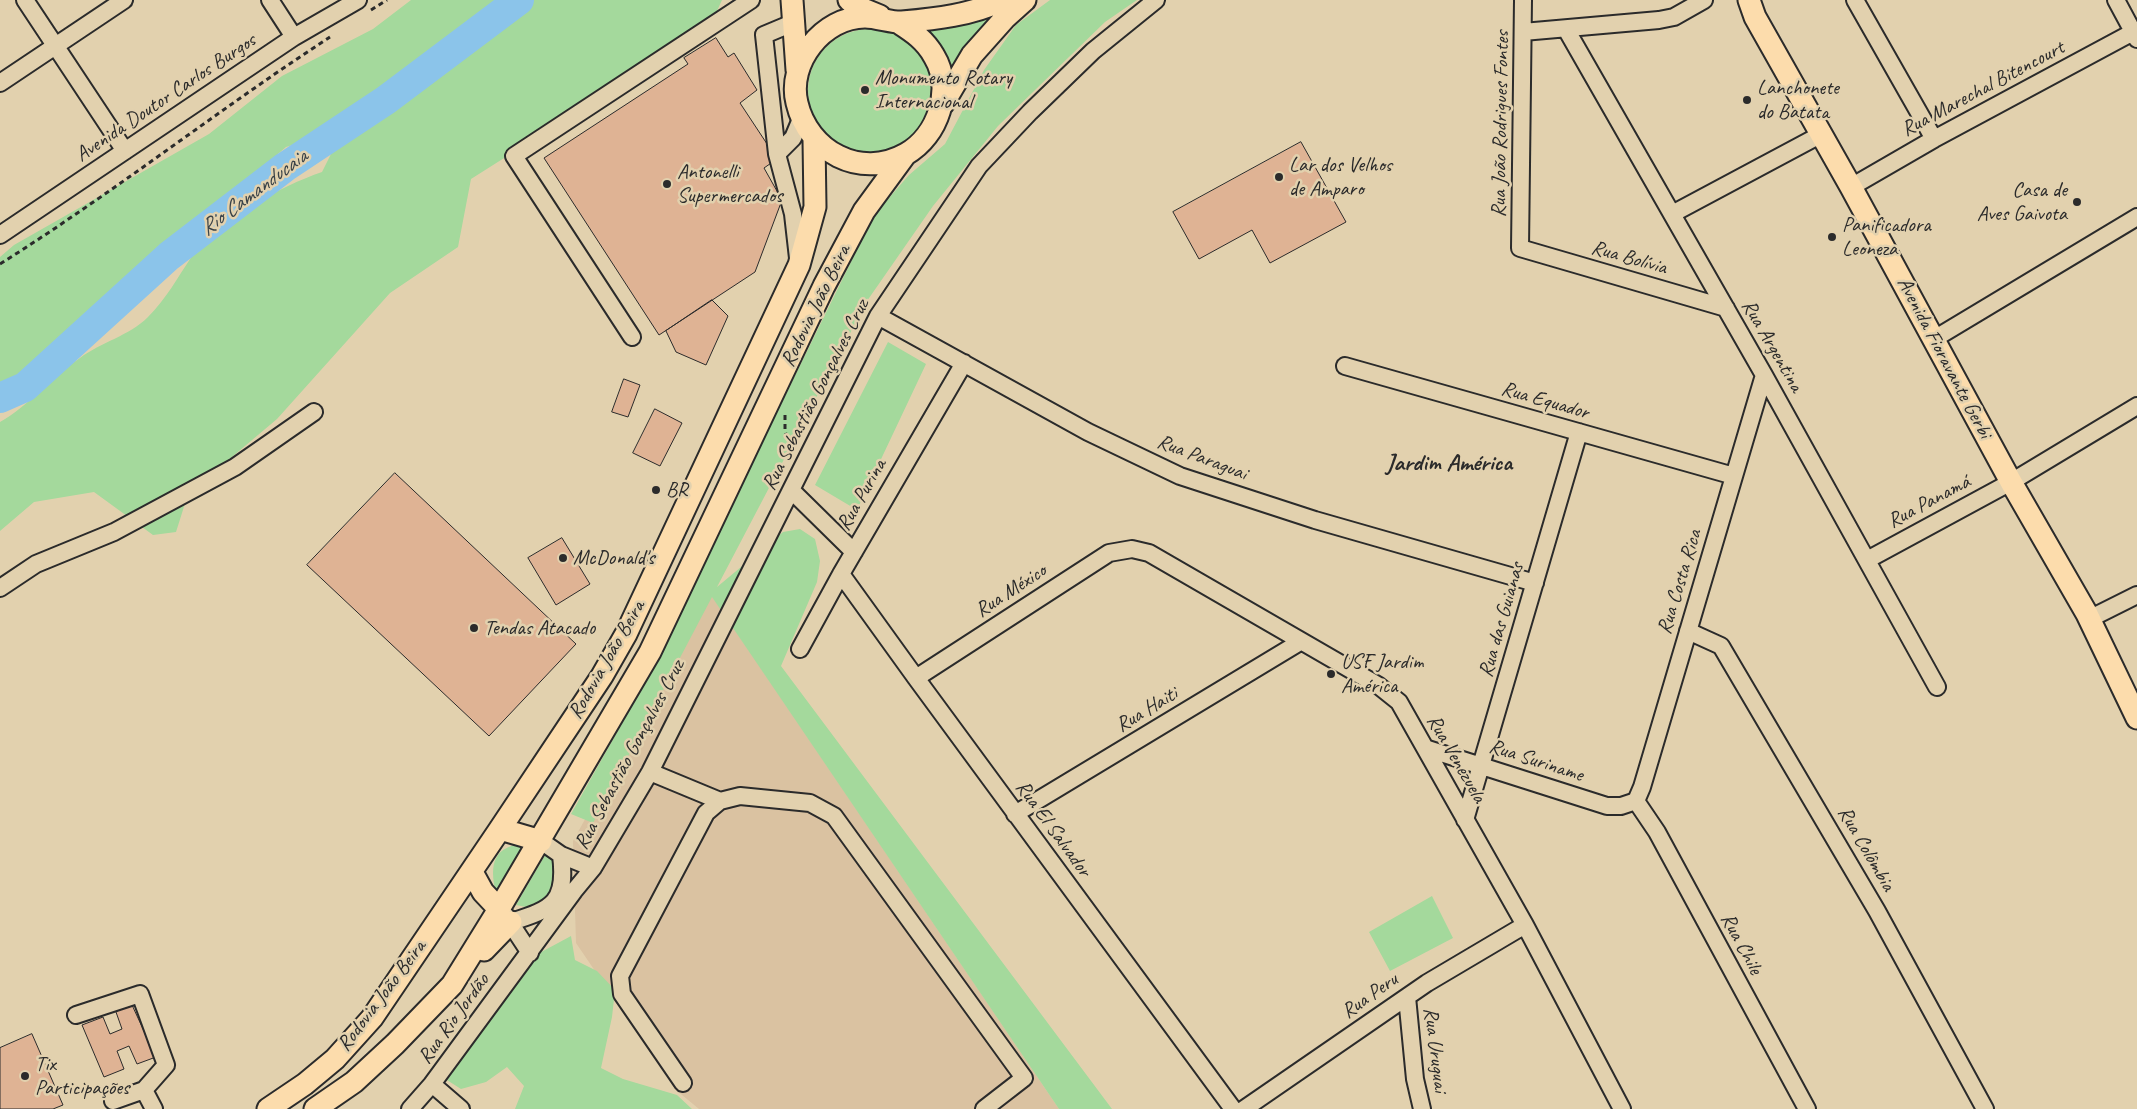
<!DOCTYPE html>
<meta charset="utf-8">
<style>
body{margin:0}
canvas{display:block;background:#e2d1ae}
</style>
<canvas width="2137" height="1109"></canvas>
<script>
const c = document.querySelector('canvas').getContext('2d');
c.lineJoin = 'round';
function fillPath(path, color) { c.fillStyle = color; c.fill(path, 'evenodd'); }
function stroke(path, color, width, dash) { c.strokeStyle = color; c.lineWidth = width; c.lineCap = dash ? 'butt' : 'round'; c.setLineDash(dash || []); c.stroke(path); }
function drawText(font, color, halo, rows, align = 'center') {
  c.font = font + ' Caveat,sans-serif'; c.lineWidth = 5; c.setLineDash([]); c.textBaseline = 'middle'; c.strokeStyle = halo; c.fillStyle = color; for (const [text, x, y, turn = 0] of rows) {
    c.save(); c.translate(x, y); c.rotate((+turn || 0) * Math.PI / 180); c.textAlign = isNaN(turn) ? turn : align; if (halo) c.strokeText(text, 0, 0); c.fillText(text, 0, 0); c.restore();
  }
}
fillPath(new Path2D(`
 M710,593l349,516h-360l-23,-19 -100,-147 -3,-102z`), '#dac2a1');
fillPath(new Path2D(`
 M411,0h311l-5,11 -36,35 -210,133 -13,68 -68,46 -113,126 -89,75 -12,38 -23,3 -59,-43 -60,10 -34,29v-109c30,-17 51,-45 80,-64 21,-16 49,-22 68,-41 18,-18 30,-40 44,-61 26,-36 89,-70 130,-84l11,-22 -22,-11 -25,8 -197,168 -19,19 -15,22 -42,28 -13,4v-131l14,-12 195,-111 73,-58 91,-47z
 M1008,0l-57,76 -30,-47z
 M1050,0h87l-32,22 -107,104 -65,80 -66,95 -150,286 66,-55 17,-3 15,10 5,22 -3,21 -36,84 331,443h-53l-347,-512 -119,226 -22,-9 67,-119 236,-480 35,-40 36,-31 39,-74 32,-45z
 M808 91a62 62 0 1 1 124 0a62 62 0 1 1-124 0Z
 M888,342l38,22 -69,146 -42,-25z
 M529,843l-33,51c-7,-31 -3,-49 33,-51z
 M548,850l10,17 -2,26 -25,15 -15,-3z
 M1432,896l21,42 -63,33 -21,-39z
 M571,936l4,24 22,11 18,19 -3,27 -11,51 22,11 54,16 15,14h-177l9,-23 -17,-19 -21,15 -25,7 -22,-14 93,-118z`), '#a4d99c');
stroke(new Path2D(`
 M0,398l25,-11 144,-131 116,-89 101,-67 133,-100`), '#8bc4ea', 30);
const building = new Path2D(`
 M716,38l12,19 6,-4 23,37 -17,13 37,56 -13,9 18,32 -27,72 -96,63 -115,-177 144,-94 -4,-6z
 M1301,142l45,80 -76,41 -18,-33 -53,29 -26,-47z
 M712,300l16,16 -22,49 -30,-13 -10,-21z
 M624,379l16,6 -12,32 -16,-5z
 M655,409l27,14 -22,43 -27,-13z
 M395,473l181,171 -87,92 -182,-171z
 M562,538l28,46 -34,21 -28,-47z
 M132,1005l24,52 -19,7 -8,-18 -12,5 7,18 -20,8 -22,-52 21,-8 7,17 12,-5 -6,-17z
 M32,1034l31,71 -10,4h-53v-61z`);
fillPath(building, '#dfb394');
stroke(building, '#2b2b2b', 1);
const minor = new Path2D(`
 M25,0l100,151
 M270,0l24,37
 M1523,0l-3,248 206,60
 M1855,0l79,139
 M2116,0l21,39
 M795,22l-31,13 13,119 16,60 5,44
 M1566,29l198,346 173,312
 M1523,32l136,-12 15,-3 30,-17
 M0,83l124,-83
 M777,154l16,-16 8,-19
 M1851,187l83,-48 203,-109
 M1672,214l148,-79
 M0,235l294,-198 64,-37
 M878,316l210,116 92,44 135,44 220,63
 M632,337l-118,-181 237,-156
 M1934,339l203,-122
 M1345,366l389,110
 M791,490l63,62
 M1867,560l144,-78 126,-76
 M841,574l75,104 317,431
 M0,588l36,-24 78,-32 121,-65 79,-55
 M2089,619l48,-24
 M1688,631l33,15 156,265 108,198
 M800,649l41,-75 123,-211
 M916,678l193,-125 23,-4 17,4 230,133 20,16 126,223 97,184
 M1425,748l182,58h14l15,-5
 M650,772l70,29
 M1636,801l6,-14 122,-412
 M1636,801l21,31 150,277
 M1015,814l285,-172
 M1465,820l114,-388
 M541,841l20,14 32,13
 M505,915l25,38
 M511,922c42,-13 56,-20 50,-67
 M1407,997l8,82 7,30
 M76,1015l64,-21 26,71 -22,25 -31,11
 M683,1083l-61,-89 -2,-18 86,-163 14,-12 20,-5 70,7 24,13 190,262 -40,31
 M432,1084l29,25
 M144,1090l10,19
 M410,1109l22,-25 142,-193 19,-23 57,-96 228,-456 101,-150 51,-54 63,-61 63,-51
 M1244,1109l183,-126 98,-58`);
const major = new Path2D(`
 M792,0l5,70
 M849,0l9,7 22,9
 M1749,0l6,17 96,170 160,295 76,132 50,104
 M899,23c14,9 26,17 35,33 20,33 4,80 -28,98 -46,26 -98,-3 -109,-51 -10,-40 26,-86 68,-86 11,0 29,6 37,5 33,-3 70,-7 100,-22
 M943,104l29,-49 33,-37 20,-18
 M500,829l41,12
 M472,872l11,20 16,17
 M484,950l27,-28
 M268,1109l37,-25 30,-25 37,-41 128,-189 102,-153 24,-42 173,-369 16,-58 -1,-67
 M315,1109l39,-27 41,-38 57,-59 47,-76 151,-257 174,-366 40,-75 41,-56`);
stroke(minor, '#2b2b2b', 20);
stroke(major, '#2b2b2b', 25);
stroke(new Path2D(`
 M371,10l16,-10
 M0,264c113,-71 218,-154 330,-227
 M785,415v16l7,21`), '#2b2b2b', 3, [5, 4]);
stroke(minor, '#e2d1ae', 16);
stroke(major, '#fcdcac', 21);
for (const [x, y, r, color] of [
 [865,90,5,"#2b2b2b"],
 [1747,100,5,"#2b2b2b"],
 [1279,177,5,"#2b2b2b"],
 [667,184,5,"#2b2b2b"],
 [2077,202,5,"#2b2b2b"],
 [1832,237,5,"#2b2b2b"],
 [656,490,5,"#2b2b2b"],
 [563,558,5,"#2b2b2b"],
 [474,628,5,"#2b2b2b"],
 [1331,674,5,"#2b2b2b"],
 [25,1076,5,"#2b2b2b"]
]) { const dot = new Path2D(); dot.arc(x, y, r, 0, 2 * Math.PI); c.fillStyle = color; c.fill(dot); stroke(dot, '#e2d1ae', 2); }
drawText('21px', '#2b2b2b', '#e2d1ae', [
 ["Monumento Rotary",875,78],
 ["Internacional",875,102],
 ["Lanchonete",1757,88],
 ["do Batata",1757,112],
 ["Lar dos Velhos",1289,165],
 ["de Amparo",1289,189],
 ["Antonelli",677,172],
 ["Supermercados",677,196],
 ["Casa de",2067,190,"right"],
 ["Aves Gaivota",2067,214,"right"],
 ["Panificadora",1842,225],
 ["Leoneza",1842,249],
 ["BR",666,490],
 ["McDonald's",573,558],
 ["Tendas Atacado",484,628],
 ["USF Jardim",1341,662],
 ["América",1341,686],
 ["Tix",35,1064],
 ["Participações",35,1088]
], 'left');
drawText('21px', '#2b2b2b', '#e2d1ae', [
 ["Rua Marechal Bitencourt",1983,89,-28],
 ["Avenida Doutor Carlos Burgos",166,98,-34],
 ["Rua João Rodrigues Fontes",1501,124,-89],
 ["Rua Bolívia",1629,258,16],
 ["Rodovia João Beira",816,306,-64],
 ["Rua Argentina",1772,346,60],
 ["Avenida Fioravante Gerbi",1944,358,62],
 ["Rua Sebastião Gonçalves Cruz",816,395,-63],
 ["Rua Equador",1545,401,16],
 ["Rua Paraguai",1202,458,21],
 ["Rua Purina",862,495,-60],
 ["Rua Panamá",1929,502,-28],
 ["Rua Costa Rica",1680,582,-73],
 ["Rua México",1011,591,-33],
 ["Rua das Guianas",1502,620,-74],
 ["Rodovia João Beira",607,660,-60],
 ["Rua Haiti",1147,710,-31],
 ["Rua Sebastião Gonçalves Cruz",630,755,-62],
 ["Rua Venezuela",1456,759,60],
 ["Rua Suriname",1536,761,18],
 ["Rua El Salvador",1053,829,54],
 ["Rua Colômbia",1866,849,60],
 ["Rua Chile",1741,944,62],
 ["Rodovia João Beira",382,996,-53],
 ["Rua Peru",1370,996,-35],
 ["Rua Rio Jordão",454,1019,-54],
 ["Rua Uruguai",1435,1050,83]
]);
drawText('italic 22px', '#394248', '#e2d1ae', [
 ["Rio Camanducaia",254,193,-37]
]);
drawText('bold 24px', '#2b2b2b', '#e2d1ae', [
 ["Jardim América",1449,464]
]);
</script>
